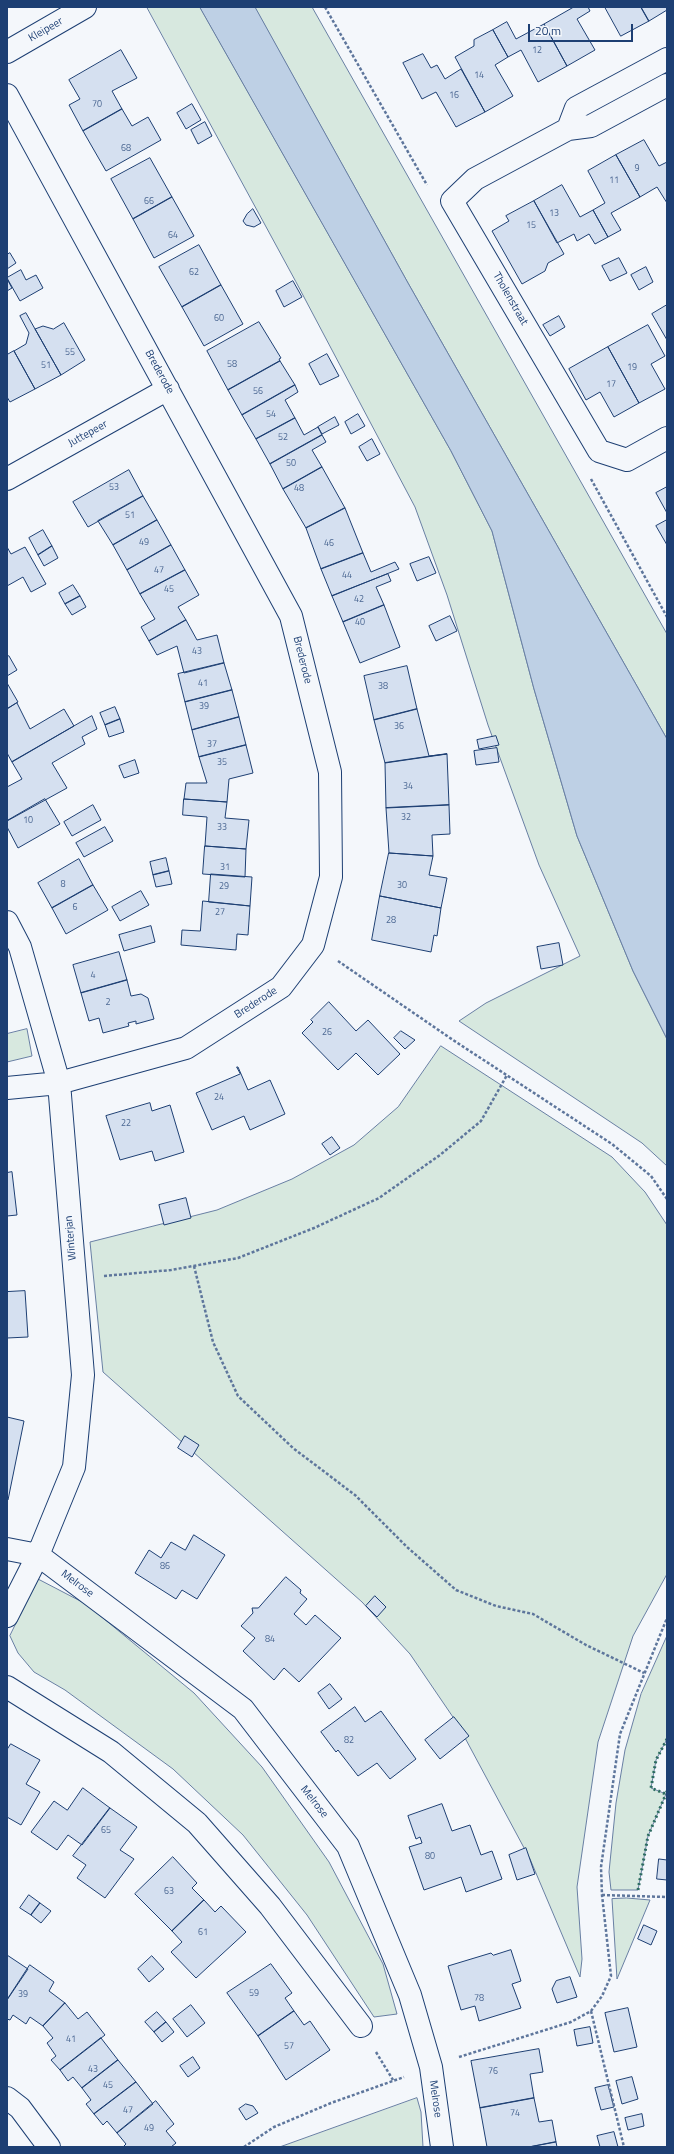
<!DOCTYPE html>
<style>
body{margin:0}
#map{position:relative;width:674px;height:2154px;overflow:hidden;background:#f4f7fb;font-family:"Titillium Web",sans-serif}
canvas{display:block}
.frame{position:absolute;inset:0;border:8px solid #1d3f73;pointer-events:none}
.scale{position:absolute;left:528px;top:24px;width:105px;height:18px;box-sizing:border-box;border:2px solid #1d3f73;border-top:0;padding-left:5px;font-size:12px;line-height:14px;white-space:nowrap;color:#1d3f73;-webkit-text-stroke:3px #f4f7fb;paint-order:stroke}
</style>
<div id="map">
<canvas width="674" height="2154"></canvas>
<div class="frame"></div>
<div class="scale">20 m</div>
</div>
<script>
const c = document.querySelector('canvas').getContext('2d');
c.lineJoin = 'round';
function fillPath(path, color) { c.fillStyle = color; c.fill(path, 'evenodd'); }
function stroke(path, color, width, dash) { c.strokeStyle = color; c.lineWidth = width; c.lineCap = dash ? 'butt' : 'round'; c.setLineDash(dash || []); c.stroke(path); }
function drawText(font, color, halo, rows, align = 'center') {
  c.font = font + ' "Titillium Web",sans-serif'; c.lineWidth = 3; c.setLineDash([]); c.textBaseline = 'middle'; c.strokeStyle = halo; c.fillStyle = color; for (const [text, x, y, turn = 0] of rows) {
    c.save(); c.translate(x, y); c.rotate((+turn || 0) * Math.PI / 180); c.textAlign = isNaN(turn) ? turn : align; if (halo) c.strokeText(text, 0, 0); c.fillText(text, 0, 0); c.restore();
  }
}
const green = new Path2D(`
 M147,7h53l251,444 41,80 42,158 43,147 56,135 34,68v127l-25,-23 -183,-122 27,-18 94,-47 -41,-91 -51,-140 -41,-130 -32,-88 -119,-225z
 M255,7h57l355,627v105l-259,-456z
 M27,1029l5,27 -25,6v-28z
 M441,1046l171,111 33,35 22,33v349l-34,62 -35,106 -21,145 5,72 -2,18 -50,-118 -73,-136 -47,-69 -48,-52 -259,-230 -13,-130 127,-32 75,-31 62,-34 44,-38z
 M38,1579l48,25 108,89 68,74 67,95 54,102 14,50 -23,3 -67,-102 -64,-80 -70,-66 -108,-79 -31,-18 -16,-19 -8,-17z
 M667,1636v103l-11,21 -5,28 15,6 -18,42 -10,54h-27l-2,-18 7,-69 9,-53 16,-56z
 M627,1898l23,2 -33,79 -5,-80z
 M417,2098l4,14 2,35h-143z`);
fillPath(green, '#d7e8df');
stroke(green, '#687fa3', 1);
const water = new Path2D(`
 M200,7h55l153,276 259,456v300l-34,-68 -56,-135 -43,-147 -42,-158 -41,-80z`);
fillPath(water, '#bed0e5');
stroke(water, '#687fa3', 1);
const building = new Path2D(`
 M571,7h17l2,4 -13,8 18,31 -28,16 -23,-42 28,-16z
 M605,7h36l8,14 -28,15z
 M641,7h26v3l-18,11z
 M507,22l9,17 28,-15 23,42 -29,16 -17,-32 -13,7 -15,-27z
 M493,30l15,27 -13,8 18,31 -28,16 -30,-55 19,-11v-6z
 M121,50l16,28 -25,13 10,18 -39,22 -14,-26 11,-6 -11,-19z
 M423,54l8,14 6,-3 8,14 16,-10 24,43 -29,15 -20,-35 -14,7 -19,-36z
 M192,104l9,16 -15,9 -9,-16z
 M122,109l10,17 16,-9 13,23 -55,31 -23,-40z
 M205,122l7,14 -14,8 -7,-14z
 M644,140l15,26 8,-4v41l-10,-16 -17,10 -24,-42z
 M616,155l24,42 -29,16 10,17 -13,7 -15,-27 12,-7 -17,-32z
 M150,158l22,39 -39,22 -22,-40z
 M562,185l18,32 13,-7 15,27 -13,7 -6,-10 -12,7 -3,-7 -17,9 -23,-42z
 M172,197l22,39 -40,22 -21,-39z
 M534,201l30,53 -16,9 -3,8 -23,13 -30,-53 17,-10 -3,-5z
 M253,209l8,14 -7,4 -8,-2 -3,-4 4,-7z
 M199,245l22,40 -39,22 -23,-40z
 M10,253l6,10 -9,6v-14z
 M619,258l8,15 -17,8 -8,-15z
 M646,267l7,15 -14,8 -8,-15z
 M21,270l5,10 10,-5 7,13 -23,13 -13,-23z
 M7,279l5,9 -5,3z
 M293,281l9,16 -18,10 -8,-16z
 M221,285l22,39 -39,22 -22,-39z
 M667,305v35l-15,-26z
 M26,313l35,62 -26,14 -21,-38 12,-7 3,-11 -9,-17z
 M559,316l6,11 -15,9 -7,-11z
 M259,322l22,36 -2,1 1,2 -52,29 -21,-39z
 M64,323l21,37 -24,15 -26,-46 8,-3 10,3z
 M648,325l17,31 -14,8 14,25 -26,14 -31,-56z
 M608,347l31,56 -25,14 -14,-25 -14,8 -17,-31z
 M14,351l21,38 -25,13 -3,-5v-42z
 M327,354l12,22 -19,9 -11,-21z
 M280,361l15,24 -53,30 -14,-25z
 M295,385l3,7 -13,8 10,18 -39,21 -14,-24z
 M358,414l7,12 -14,8 -6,-12z
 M335,417l4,8 -17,9 -4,-7z
 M295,418l9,17 14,-8 4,8 -52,29 -14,-25z
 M322,435l4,7 -14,8 10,17 -39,22 -13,-25z
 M372,439l8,15 -13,7 -8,-14z
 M322,467l23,41 -39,20 -23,-39z
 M129,470l14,26 -55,31 -15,-25z
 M667,487v26l-11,-20z
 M143,496l14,24 -44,25 -15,-24z
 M345,508l18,45 -42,16 -15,-41z
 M157,520l14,25 -44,25 -14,-25z
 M667,520v25l-11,-19z
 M43,530l9,16 -14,9 -9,-17z
 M171,545l14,25 -45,24 -13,-24z
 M52,546l6,12 -14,8 -6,-11z
 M7,547l4,7 14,-7 21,37 -15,8 -8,-15 -16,9z
 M363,553l8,19 24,-10 4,7 -67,27 -11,-27z
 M429,557l7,16 -19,8 -7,-17z
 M185,570l14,25 -21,12 8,13 -37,21 -8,-14 14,-8 -15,-25z
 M388,574l3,7 -15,6 8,18 -41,17 -11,-26z
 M73,585l7,11 -15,8 -6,-11z
 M80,596l6,11 -14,8 -7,-11z
 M384,605l16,42 -40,16 -17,-41z
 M450,616l7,15 -21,10 -7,-15z
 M186,620l11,20 20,-5 7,28 -40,10 -7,-27 -20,9 -8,-14z
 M9,656l8,14 -10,6v-19z
 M224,663l8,27 -47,12 -7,-28z
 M407,666l10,43 -43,11 -10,-44z
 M7,683l11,19 -11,7z
 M232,690l7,27 -47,13 -7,-28z
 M17,703l13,26 34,-20 10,17 -62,36 -5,-9v-44z
 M115,707l5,12 -15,6 -5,-12z
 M417,709l12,47 18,-2 -62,9 -11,-43z
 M92,716l5,13 -15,8 3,7 -33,19 15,25 -60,33v-34l15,-8 -10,-17z
 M239,717l7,28 -47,12 -7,-27z
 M120,719l4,13 -15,5 -4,-12z
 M496,736l3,9 -20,4 -2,-9z
 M246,745l7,28 -24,6 -2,23 -43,-3 2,-16h21l-8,-26z
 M497,748l2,14 -23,3 -2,-14z
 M447,754l2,51 -63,3 -1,-45z
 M135,760l4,13 -15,5 -5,-12z
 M45,799l15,25 -42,24 -11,-21v-6z
 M184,799l43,3 -2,16 24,2 -3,29 -41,-3 2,-29 -24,-2z
 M93,805l8,15 -29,16 -8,-14z
 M449,805l1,29 -18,1 1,21 -44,-3 -3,-45z
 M105,827l8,14 -29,16 -8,-14z
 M205,846l41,3 -1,28 -42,-3z
 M389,853l44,3 -4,19 18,3 -6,30 -61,-12z
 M166,858l3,13 -16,4 -3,-13z
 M79,859l14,26 -41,23 -14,-25z
 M169,871l3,13 -16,3 -3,-12z
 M211,874l41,3 -2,29 -41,-4z
 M93,885l15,25 -42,24 -14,-26z
 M141,891l8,14 -29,16 -8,-14z
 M380,896l61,12 -4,28 -3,-1 -3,17 -59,-12z
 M203,901l47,5 -2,29 -11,-1 -1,16 -55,-5 1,-15 18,1z
 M151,926l4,16 -31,9 -5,-16z
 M559,943l4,22 -22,4 -4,-22z
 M119,952l8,28 -46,13 -8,-28z
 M127,980l4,16 10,-2 7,4 6,21 -18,5v-3l-8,2 1,3 -26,7 -4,-15 -10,3 -8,-28z
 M329,1002l27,29 12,-11 32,34 -22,21 -22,-22 -18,17 -36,-37 11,-11 -2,-2z
 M401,1031l14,9 -10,9 -11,-11z
 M237,1067h1l10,23 22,-10 15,34 -35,16 -6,-14 -32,14 -16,-37 44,-19z
 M150,1103l2,8 18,-6 14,47 -29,9 -3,-10 -32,9 -14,-44z
 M332,1137l8,11 -10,7 -8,-11z
 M12,1172l5,43 -10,1v-43z
 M186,1198l5,20 -27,7 -5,-20z
 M25,1291l3,46 -21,1v-46z
 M7,1417l17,4 -16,79h-1z
 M185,1436l14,9 -7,12 -14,-9z
 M194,1535l31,20 -28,44 -15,-9 -6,9 -41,-26 14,-23 12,8 10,-16 14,8z
 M286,1577l15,13 -1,3 7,6 -13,15 12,11 9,-10 26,23 -42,44 -15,-14 -10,12 -31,-29 12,-13 -14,-12 12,-13 -1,-5h6z
 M375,1596l11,11 -9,10 -11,-11z
 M330,1684l12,15 -13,10 -11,-16z
 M355,1707l10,15 16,-11 35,48 -26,20 -13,-16 -19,13 -20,-26 -2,2 -15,-20z
 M454,1717l15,19 -29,23 -15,-19z
 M11,1744l29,16 -14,24 14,8 -19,33 -14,-8v-67z
 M83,1788l27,20 -28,37 -14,-10 -11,15 -26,-18 23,-31 13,9z
 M442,1804l10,27 18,-6 11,30 11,-4 10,28 -36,13 -5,-15 -37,13 -15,-43 13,-4 -2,-6 -4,2 -8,-23z
 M110,1808l27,19 -17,23 14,9 -29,39 -28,-20 9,-13 -13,-9z
 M526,1848l9,26 -18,6 -8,-25z
 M173,1857l24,26 -5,5 12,12 -32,31 -37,-37z
 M659,1859l8,1v20l-10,-1z
 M29,1895l11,8 -9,12 -11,-7z
 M204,1900l11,12 6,-6 25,26 -50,46 -25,-26 11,-10 -10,-11z
 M40,1903l11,8 -10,12 -10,-8z
 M644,1925l13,6 -6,14 -13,-6z
 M511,1950l10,31 -9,3 9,24 -42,13 -4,-15 -14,4 -13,-44 43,-13 2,2z
 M7,1955l21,14 -21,31z
 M152,1956l12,13 -15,13 -11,-13z
 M271,1964l21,29 -7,5 9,13 -36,25 -31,-43z
 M30,1965l24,17 -5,9 16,12 -22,23 -13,-9 -4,7 -13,-9 -3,5 -3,-1v-19z
 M570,1977l7,20 -20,6 -5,-14 4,-8z
 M65,2003l13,16 9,-7 18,23 -45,35 -9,-10 5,-4 -9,-13 6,-5 -10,-12z
 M191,2005l14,18 -18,14 -14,-18z
 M628,2008l9,39 -23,5 -9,-39z
 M294,2011l10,14 6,-4 20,29 -44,30 -28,-44z
 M157,2012l9,10 -12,10 -9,-10z
 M166,2022l8,10 -12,10 -8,-10z
 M590,2027l3,16 -16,3 -3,-16z
 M101,2038l17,22 -36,28 -9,-11 -5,4 -8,-11z
 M539,2049l4,23 -13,2 4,24 -54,10 -9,-47z
 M193,2057l7,11 -12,9 -8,-11z
 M118,2060l18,22 -42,32 -8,-10 5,-4 -9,-12z
 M632,2077l6,22 -16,5 -6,-23z
 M136,2082l17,22 -36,29 -10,-12 -4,4 -9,-11z
 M608,2085l6,22 -13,3 -6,-22z
 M534,2098l5,24 13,-2 4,22 -27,5h-42l-7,-39z
 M156,2101l18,23 -8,7 10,12 -5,4h-48l3,-3 -9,-11z
 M246,2104l7,2 5,7 -12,7 -7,-11z
 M642,2114l2,12 -16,4 -3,-12z
 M614,2132l4,15h-18l-3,-11z
 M556,2142l1,5h-28z`);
fillPath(building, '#d5e0f0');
stroke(building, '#1d3f73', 1);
const minor = new Path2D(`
 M7,52l78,-45
 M667,85l-76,41 -23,3 -93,50 -23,22 147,250 28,9 40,-22
 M7,95l284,521 39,156 1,105 -18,68 -32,42 -95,61 -127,35 -52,5
 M568,129l8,-21 91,-49
 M7,479l161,-90
 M7,922l13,25 39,136 24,292 -9,92 -36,88 -31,61
 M7,1549l31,6 205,154 105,137 62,149 21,72 11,80
 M7,1687l104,65 86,71 73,83 91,120
 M7,2098l13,10 29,39`);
stroke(minor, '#1d3f73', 24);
stroke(new Path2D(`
 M325,7l102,178
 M591,479l76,138
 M338,961l115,79 159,104 39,32 16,23
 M194,1266l19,76 25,54 55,52 62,47 52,52 49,43 40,16 37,8 53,31 58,28
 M104,1276l67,-6 67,-12 76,-30 65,-30 61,-43 41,-34 26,-46
 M602,1895l65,2
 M591,2011l33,136
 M376,2052l17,28
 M459,2057l112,-35 20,-11 11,-15 9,-20 -9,-81 -1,-28 19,-133 47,-116
 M244,2147l30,-20 57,-24 73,-26`), '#5e769c', 2.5, [3, 2]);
stroke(minor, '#f4f7fb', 22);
stroke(new Path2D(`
 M667,1739l-11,21 -5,28 15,6 1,-3
 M638,1890l10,-54 18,-42`), '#2c6c60', 3, [2, 3]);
drawText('9px', '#4b6792', null, [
 ["12",537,51],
 ["14",479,76],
 ["16",454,96],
 ["70",97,105],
 ["68",126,149],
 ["9",637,169],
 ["11",614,181],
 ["66",149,202],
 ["13",554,214],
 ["15",531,226],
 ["64",173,236],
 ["62",194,273],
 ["60",219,319],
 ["55",70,353],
 ["58",232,365],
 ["51",46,366],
 ["19",632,368],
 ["17",611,385],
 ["56",258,392],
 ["54",271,415],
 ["52",283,438],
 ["50",291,464],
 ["53",114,488],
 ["48",299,489],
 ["51",130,516],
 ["49",144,543],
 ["46",329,544],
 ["47",159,571],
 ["44",347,576],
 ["45",169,590],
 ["42",359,600],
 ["40",360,623],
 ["43",197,652],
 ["41",203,684],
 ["38",383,687],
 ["39",204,707],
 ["36",399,727],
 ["37",212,745],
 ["35",222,763],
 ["34",408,787],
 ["32",406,818],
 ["10",28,821],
 ["33",222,828],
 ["31",225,868],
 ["8",63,885],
 ["30",402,886],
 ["29",224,887],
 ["6",75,908],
 ["27",220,913],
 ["28",391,921],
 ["4",93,976],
 ["2",108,1003],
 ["26",327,1033],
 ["24",219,1098],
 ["22",126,1124],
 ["86",165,1567],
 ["84",270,1640],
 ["82",349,1741],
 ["65",106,1831],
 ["80",430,1857],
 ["63",169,1892],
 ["61",203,1933],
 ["59",254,1994],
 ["39",23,1995],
 ["78",479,1999],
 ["41",71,2040],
 ["57",289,2047],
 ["43",93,2070],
 ["76",493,2072],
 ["45",108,2086],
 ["47",128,2111],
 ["74",515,2114],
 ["49",149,2129]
]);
drawText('11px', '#1d3f73', '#f4f7fb', [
 ["Kleipeer",46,30,-30],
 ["Tholenstraat",510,299,60],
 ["Brederode",159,372,61],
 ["Juttepeer",88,434,-29],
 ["Brederode",302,660,76],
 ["Brederode",256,1003,-33],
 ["Winterjan",71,1238,-95],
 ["Melrose",77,1584,37],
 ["Melrose",314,1802,52],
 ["Melrose",435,2099,82]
]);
</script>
